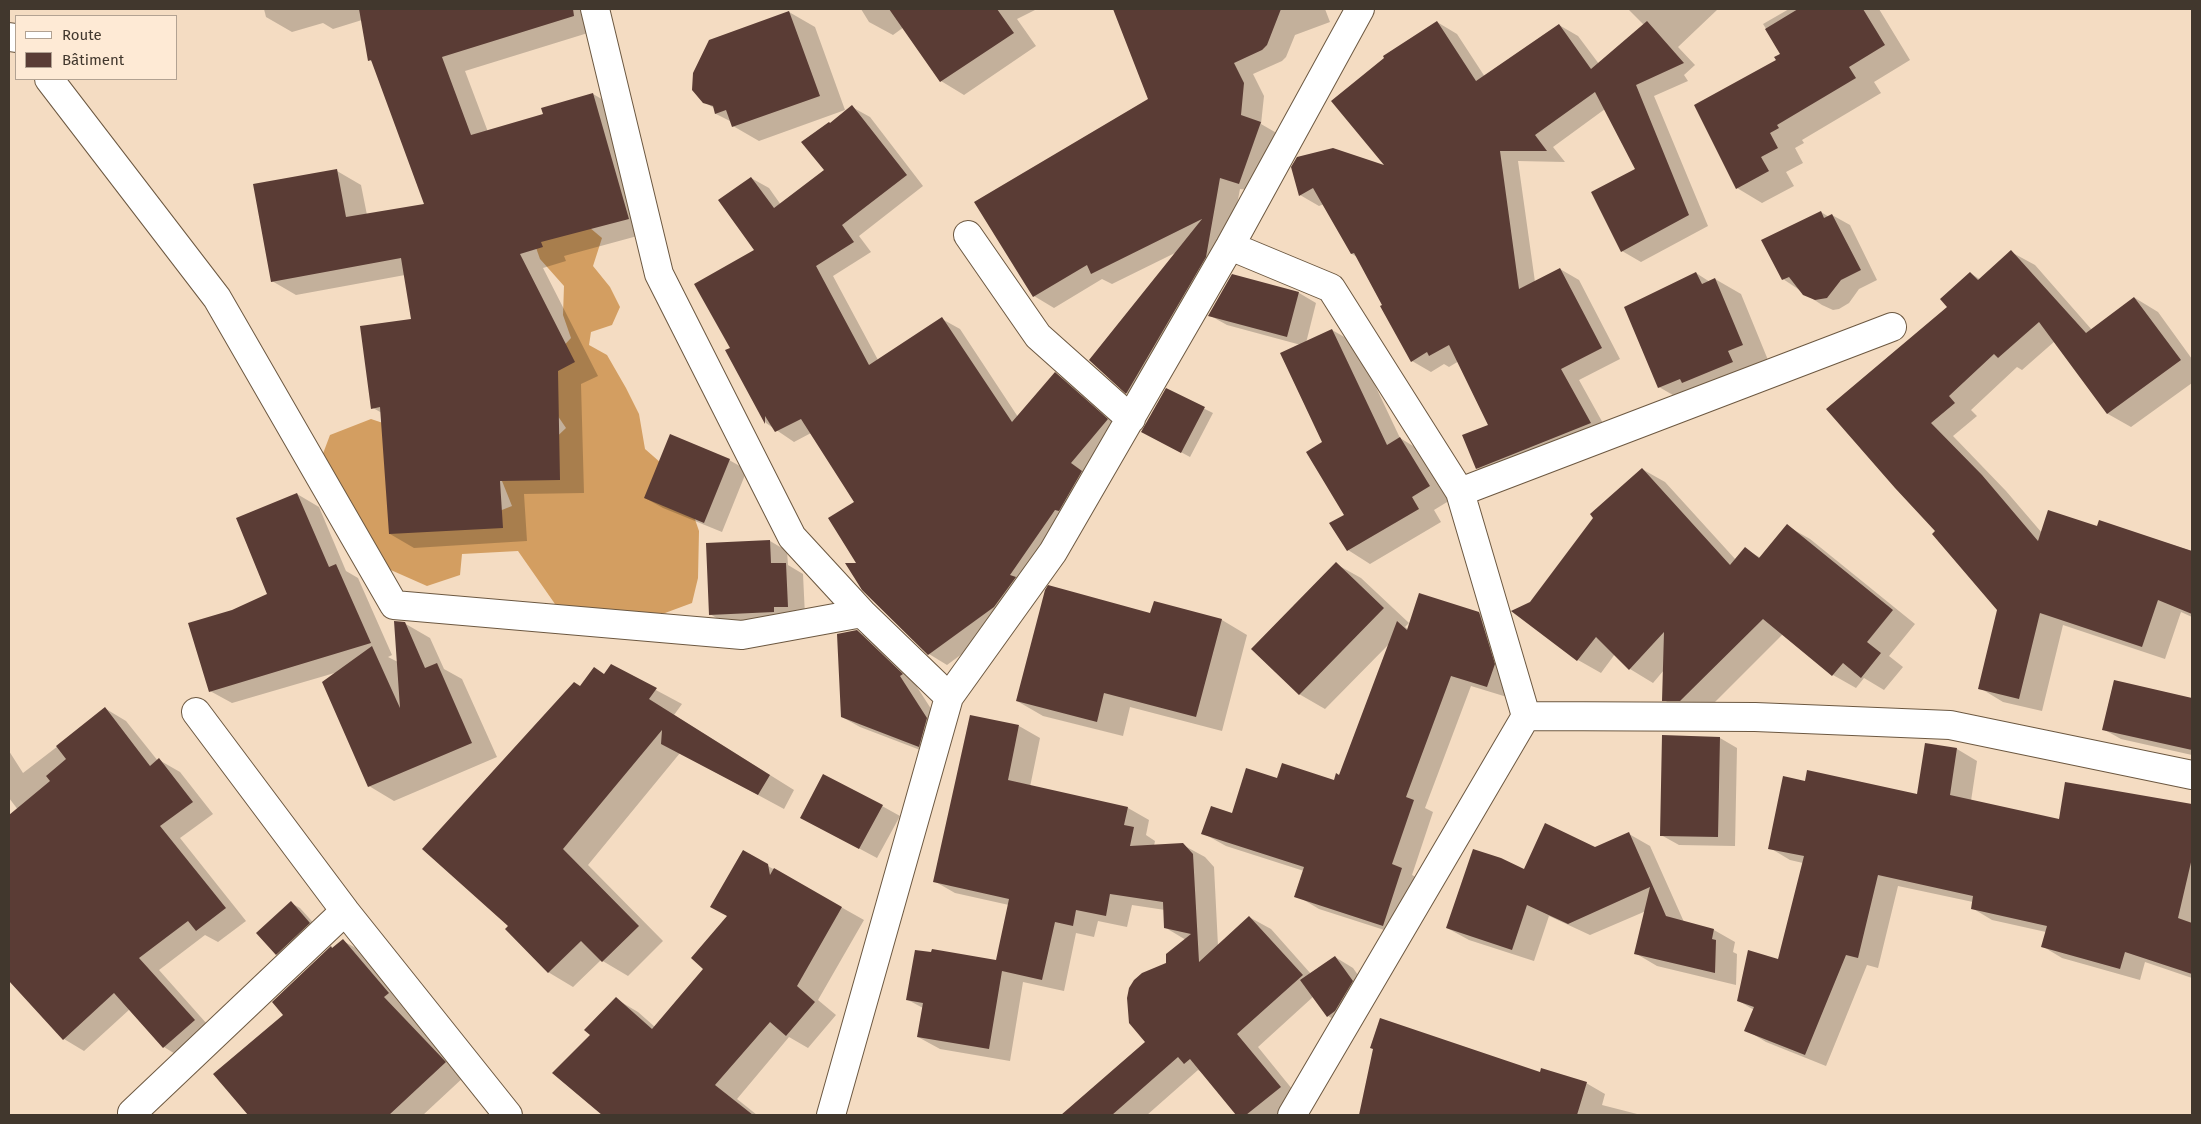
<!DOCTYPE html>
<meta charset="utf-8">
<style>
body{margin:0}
#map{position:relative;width:2201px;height:1124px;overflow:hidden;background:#f4dcc2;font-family:"Fira Sans",sans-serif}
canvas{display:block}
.frame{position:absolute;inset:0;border:10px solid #41372d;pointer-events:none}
.legend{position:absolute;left:15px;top:15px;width:162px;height:65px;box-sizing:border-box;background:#feead5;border:1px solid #b2a292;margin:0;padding:6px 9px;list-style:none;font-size:15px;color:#41372d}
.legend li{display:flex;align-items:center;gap:10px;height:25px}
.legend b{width:25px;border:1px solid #b2a292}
</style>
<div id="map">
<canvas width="2201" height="1124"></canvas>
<div class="frame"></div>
<ul class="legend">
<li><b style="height:6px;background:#fff"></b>Route</li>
<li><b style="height:14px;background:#5a3c35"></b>Bâtiment</li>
</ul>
</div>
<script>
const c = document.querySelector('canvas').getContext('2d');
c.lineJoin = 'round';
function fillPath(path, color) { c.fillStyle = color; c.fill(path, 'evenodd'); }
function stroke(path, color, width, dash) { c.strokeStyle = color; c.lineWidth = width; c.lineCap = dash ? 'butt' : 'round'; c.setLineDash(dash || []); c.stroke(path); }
fillPath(new Path2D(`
 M583,222l19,16 -9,28 17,21 10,20 -8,18 -21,7 -2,13 18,10 19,33 13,26 6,35 24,21 19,29 11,32 -1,47 -6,25 -27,10 -80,2 -30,-11 -37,-53 -56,3 -2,21 -33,11 -43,-19 -63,-108 9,-24 41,-16 18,6 95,92 28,-11 -18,-45 53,-15 19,-18 -17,-25 8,-50 14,-15 -8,-23 1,-29 -24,-27 -6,-17z`), '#d39e61');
fillPath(new Path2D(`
 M264,9h334l6,19 -139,43 23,61 57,-17 48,-21 24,14 35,124 -88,24 2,5 -23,7 55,108 -17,8 3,109 -60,1 3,47 -113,7 -24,-14 -8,-121 -9,-5 39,-88 -7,-45 -109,20 -24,-14 65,-110 24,14 6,30 59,-10 -53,-143 -4,-2 -7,-40 -29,9 -10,-6 -31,9 -26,-15z
 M861,9h176l-20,10 19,27 -72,49 -23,-14 -37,-54 -11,8 -24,-13z
 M1115,9h210l5,13 -35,13 -9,22 -4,4 -29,13 11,22 -3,28 19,11 -19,56 -21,-2 -15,79 -78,136 -20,-11 -36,-33 86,-108 -65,32 -10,-5 -48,29 -20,-12 116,-197z
 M1628,9h90l-40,38 17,18 -11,10 4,6 -34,15 54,130 -67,36 -19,-11 15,-81 -32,-61 -52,38 12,15 -47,-1 17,121 25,-13 19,11 41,79 -41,21 30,54 -113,45 -19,-11 13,-42 -31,-65 -10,6 -5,-3 -13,8 -19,-11 -55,-104 -5,-3 -28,-50 -5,2 -19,-11 -8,-28 96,1 49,-146 20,12 28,43 74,-52 19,11 21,28 45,-39z
 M1789,9h90l31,51 -36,22 7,11 -79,47 2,3 -9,5 8,15 -17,9 8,14 -32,17 -25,-15 45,-134 -19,-30z
 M789,12l26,15 30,83 -86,31 -26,-15 -1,-4 -16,-8 -2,-6 -10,-6z
 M852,107l18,10 53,69 -64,50 12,16 -38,24 45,84 64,-41 18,10 58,88 37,-44 17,11 53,46 -113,187 -65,48 -18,-11 -66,-65 -4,-25 -3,-62 -45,-69 -17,9 -28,-19 -39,-72 5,-3 24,-98 -5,-72 18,10 12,17 44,-35 6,-46z
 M1821,212l8,5 3,-2 18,10 27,55 -18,9 -10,14 -10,6 -6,1 -11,-5 -39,-26z
 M2011,252l24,13 57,65 43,-32 23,14 34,47v24l-61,44 -23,-13 -53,-73 -33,29 -5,-3 -46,43 6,6 -24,20 53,55 36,42 56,-5 2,-6 92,29v66l-11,-5 -16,47 -102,-34 -21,86 -39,-9 -23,-14 19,-78 -62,-79 -41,-44 53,-180 21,-34 11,7z
 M1696,273l14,9 5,-3 26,15 27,66 -83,42 -26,-15z
 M1299,293l17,10 -10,40 26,-13 23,13 45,95 23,14 29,47 -18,11 7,12 -71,42 -22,-14 -2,-35 -22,-73 -23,-97 -74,-20 -18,-10z
 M1166,390l47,23 -23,44 -39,-21z
 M729,460l18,10 -25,62 -59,-24 -18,-10z
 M1642,469l23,13 71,78 9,-11 16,9 26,-32 23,13 105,85 -26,32 14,11 -19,23 -20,-12 -8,10 -23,-13 -50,-41 -80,80 -17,-1 -22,-13v-30l-11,13 -23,-14 -15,-15 -14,19 -23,-13 -48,-57z
 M297,494l22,13 27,64 12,7 34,77 -4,2 10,5 6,-39 26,15 14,31 18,10 35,78 -103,44 -25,-15 -31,-114 -106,31 -22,-12 22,-80 37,-16z
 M770,541l17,10 1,14 15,9 2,42 -77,9 -18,-11z
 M1336,564l25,14 48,45 -4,4 3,2 71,-16 20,12 8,72 -36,-11 -46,122 8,4 -21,63 9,5 -18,56 -84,-27 -20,-12 5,-26 -78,-25 -20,-11 72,-55 56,1 6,-5 50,-133 -65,66 -26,-15z
 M1151,614l71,6 25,15 -25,96 -92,-24 -7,29 -80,-20 -26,-15z
 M857,631l18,11 44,43 -2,2 27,42 -8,27 -76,-29 -18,-10z
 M611,666l71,38 -8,11 120,75 -10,19 -104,-56 -92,112 75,76 -35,35 -27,-16 -28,27 -25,-15 -38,-46 71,-239 24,-12z
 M2114,681l78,18v56l-71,-16 -18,-10z
 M106,709l20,12 32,40 1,-1 21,12 33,42 -33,24 66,83 -28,21 -13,-7 -46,35 56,63 -30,27 -21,-13 -34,-38 -46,42 -20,-12 -55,-60v-152l13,-12 -13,-17v-47l14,22z
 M1019,726l21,12 -10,49 98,21 21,12 -3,15 9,6 -1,5 29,-1 22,12 9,10 4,79 31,-29 22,12 40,45 24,-17 18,11 17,24 -25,34 -17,-10 -14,-20 -56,51 43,53 -19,15h-45l-34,-42 -5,-3 -51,45h-65l-8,-9 73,-64 21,-78 18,-24 -20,-12 -1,-18 -33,-5 -5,22 -29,-6 -4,16 -18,-4 -12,58 -41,-9 -13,79 -70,-12 -22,-12 5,-29 -15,-8 89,-39 12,-56 -54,-12 -21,-12z
 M1720,738l17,10 -2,98 -56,-1 -18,-10z
 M1926,744l31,5 20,12 -6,40 89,20 6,-37 126,21v173l-47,-16 -5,18 -78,-22 -20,-12 4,-14 -54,-12 -20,-12 1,-6 -75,-16 -20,82 -11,-3 -41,101 -60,-24 -20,-12 8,-20 -15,-9 40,-40 24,-98 -13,-3 -20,-12 36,-66 112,14z
 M882,806l18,10 -23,42 -58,-31z
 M1629,834l21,12 34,76 30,8 21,12 -2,10 4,2 -1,31 -79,-19 -22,-13 11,-42 -56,24 -41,-19 -15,45 -65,-21 -22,-12 77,-57 71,-23z
 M743,852l121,68 -46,80 18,15 -28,33 -19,-11 -52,62 20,16h-153l-50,-42 37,-38 25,-36 22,13 17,15 50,-58 24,-53z
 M291,903l9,5 18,20 -33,31 -8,-5z
 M343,941l22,12 44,53 -4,4 61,65 -43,40h-173l-35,-41 70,-58 48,-67z
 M1374,1049l212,34 19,11 -3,11 39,10h-149l-23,-7 -1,7h-108z`), '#0003');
fillPath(new Path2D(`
 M359,9h214l1,7 -132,41 29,78 72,-21 -2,-6 52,-15 36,126 -88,23 2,5 -23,7 55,108 -17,9 2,109 -60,1 3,47 -114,6 -9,-127 -9,2 -11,-83 51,-7 -10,-61 -130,24 -18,-98 84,-15 9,48 78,-13 -53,-144 -3,1z
 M889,9h108l17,24 -74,49z
 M1113,9h168l-14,36 -5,5 -28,13 10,20 -3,32 20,7 -22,62 -19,-6 -14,79 -80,137 -37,-34 113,-141 -111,55 -4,-9 -54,32 -59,-95 174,-103z
 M1798,9h65l22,36 -36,22 7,11 -79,47 2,3 -9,5 8,15 -17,9 8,14 -33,18 -42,-84 82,-45 -2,-3 6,-3 -15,-25z
 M789,11l31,85 -88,31 -6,-17 -11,4 -2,-8 -10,-3 -11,-13 1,-17 16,-33z
 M1437,21l39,60 83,-57 32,45 56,-48 37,42 -48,22 53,130 -68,37 -30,-60 44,-23 -40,-77 -60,43 12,16h-47l19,138 41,-21 42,80 -41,21 30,54 -115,46 -14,-34 26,-10 -39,-80 -20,11 -2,-4 -16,10 -31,-56 2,-1 -28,-52 -3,1 -38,-66 -14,8 -8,-29 6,-10 36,-9 51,17 -53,-64 53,-43 -1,-2z
 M852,105l55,70 -65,50 12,17 -38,24 53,99 73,-48 70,105 43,-50 53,47 -37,44 11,8 -23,40 -4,-1 -45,65 6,2 -22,30 -66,48 -66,-65 -17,-27h11l-28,-45 26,-16 -53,-83 -26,13 -10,-16v8l-40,-74 5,-2 -36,-64 60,-34 -36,-50 33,-23 23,31 50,-38 -23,-28 28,-20 1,1z
 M1821,211l3,7 8,-4 29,56 -20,10 -14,18 -12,2 -12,-5 -14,-18 -7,3 -21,-40z
 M2011,250l75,83 48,-36 47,63 -74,54 -68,-92 -41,36 -4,-4 -45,42 6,7 -24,20 51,52 56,66 10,-31 49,16 2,-6 93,31v63l-34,-14 -16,47 -102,-34 -21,86 -41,-10 19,-79 -65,-76 3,-3 -40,-43 -69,-79 121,-102 -7,-8 30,-27 8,8z
 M1696,272l6,12 13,-6 28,67 -15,6 5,11 -51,21 -2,-4 -22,9 -34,-81z
 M1232,274l67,18 -12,45 -79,-21z
 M1332,329l55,116 13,-8 30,49 -18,11 7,12 -72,42 -18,-28 15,-8 -38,-63 16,-10 -42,-89z
 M1166,388l39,19 -24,46 -40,-21z
 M670,434l60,25 -26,64 -60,-25z
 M1642,468l88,97 15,-18 14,11 28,-34 106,86 -26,32 14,11 -20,25 -18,-15 -11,13 -69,-57 -83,82h-18l2,-69 -35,38 -33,-33 -19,24 -66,-50 19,-9 63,-84 -3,-4z
 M297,493l32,74 7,-3 35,79 -162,49 -21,-69 44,-13 35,-16 -31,-76z
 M770,540l1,23h15l2,44h-14v5l-65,3 -3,-72z
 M1336,562l48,46 -85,87 -48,-46z
 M1048,585l102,28 4,-12 68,18 -26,98 -92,-24 -7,29 -81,-21 29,-111z
 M1419,593l60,19 16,52 -8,23 -36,-11 -45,121 8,3 -22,64 10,4 -19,58 -89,-29 10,-30 -103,-33 10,-28 21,7 14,-45 31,10 5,-15 52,17 2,-7 3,2 58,-154 10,9z
 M394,621l11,1 20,46 12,-5 35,80 -104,44 -46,-105 50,-36 28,62z
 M857,630l46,44 -3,2 27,42 -8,29 -78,-30 -4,-83z
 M611,664l46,24 -8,11 121,76 -12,20 -97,-51 1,-14 -99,119 76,77 -37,36 -21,-21 -33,32 -43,-44 3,-3 -86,-77 152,-167 6,4 14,-19 10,7z
 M2114,680l78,18v52l-90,-20z
 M105,707l45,59 9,-8 34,44 -33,24 66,82 -30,23 -8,-10 -49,37 56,62 -32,28 -49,-55 -51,47 -54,-59v-166l41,-34 -4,-5 20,-17 -10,-13z
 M970,715l49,10 -11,55 120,27 -4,18 10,2 -4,19 53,-3 10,11 6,108 50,-46 54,59 -66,59 44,53 -35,28h-10l-46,-56 -6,5 -6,-7 -66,58h-51l84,-73 -16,-19 -2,-25 2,-10 5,-8 8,-7 24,-10v-9l25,-20 -27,-6 -1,-26 -53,-8 -4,22 -30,-6 -3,16 -18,-4 -13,58 -40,-9 -13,78 -72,-12 6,-34 -17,-3 9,-50 16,2 1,-3 64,11 13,-61 -76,-17z
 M1662,735l58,2 -2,100 -58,-1z
 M1925,743l32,5 -7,47 109,24 6,-37 127,22v54l-14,60 14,5v51l-67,-22 -5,17 -79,-22 6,-21 -76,-17 2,-13 -95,-21 -20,83 -12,-3 -41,100 -61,-24 10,-24 -17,-6 11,-51 30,9 26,-103 -36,-7 15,-73 22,5 2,-11 110,24z
 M823,774l60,31 -24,44 -59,-31z
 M1545,823l50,24 34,-15 37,84 48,13 -2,10 4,1 -1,33 -81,-19 16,-67 -82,37 -41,-19 -15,45 -66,-22 27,-79 28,9 23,11z
 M743,850l25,14 2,11 4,-7 68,39 -45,79 18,16 -29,34 -16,-14 -55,63 38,30h-151l-50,-42 38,-38 -6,-5 32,-33 36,32 51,-60 -12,-11 36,-42 -17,-9z
 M291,901l19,22 -34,32 -20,-22z
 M343,939l46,54 -5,4 62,65 -57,53h-141l-35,-41 70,-59 -11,-13 59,-56 1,2z
 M1335,956l18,25 -18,30 -8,6 -27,-37z
 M1380,1018l160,54 1,-4 46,14 -10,33h-218l14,-66 -3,-1z`), '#5a3c35');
const minor = new Path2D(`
 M595,9l64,265 133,263 70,76 87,84
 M9,37l7,1
 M49,79l168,219 177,307 348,30 120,-22
 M968,235l70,101 93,83
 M1230,246l101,42 129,204 66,224 -234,399
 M1460,492l432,-165
 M196,712l149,199 163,204
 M1526,716l229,1 195,8 242,50
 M132,1113l213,-202
 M831,1115l118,-418 104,-145 177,-306 130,-237`);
stroke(minor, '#6c5841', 30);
stroke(minor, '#fff', 28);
</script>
